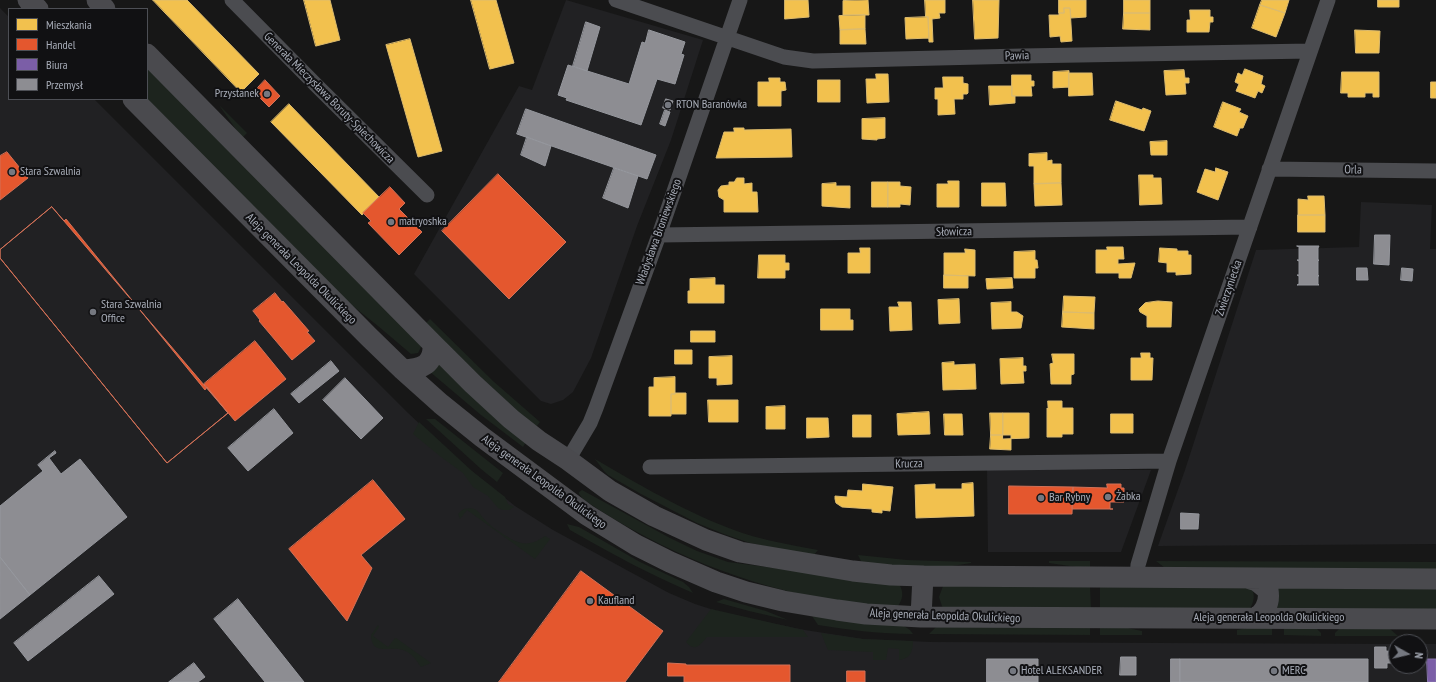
<!DOCTYPE html>
<meta charset="utf-8">
<style>
body{margin:0}
#map{position:relative;width:1436px;height:682px;overflow:hidden;background:#171717;font-family:"PT Sans Narrow",sans-serif}
canvas{display:block}
.legend{position:absolute;left:8px;top:8px;width:140px;height:92px;box-sizing:border-box;background:#111113;border:1px solid #4d4f55;margin:0;padding:5px 7px;list-style:none;font-size:12px;color:#a8adb8}
.legend li{display:flex;align-items:center;gap:8px;height:20px}
.legend b{width:20px;border:1px solid #4d4f55}
.north{position:absolute;left:1388px;top:634px;width:40px;height:40px;box-sizing:border-box;background:#111113;border:1px solid #4d4f55;border-radius:50%;rotate:98deg;font-size:11px;font-weight:700;line-height:16px;text-align:center;color:#a8adb8}
.north::after{content:'';display:block;margin:auto;width:14px;height:18px;background:#757880;clip-path:polygon(50% 0,100% 100%,50% 72%,0 100%)}
</style>
<div id="map">
<canvas width="1436" height="682"></canvas>
<ul class="legend">
<li><b style="height:11px;background:#f2c14e"></b>Mieszkania</li>
<li><b style="height:11px;background:#e4572e"></b>Handel</li>
<li><b style="height:11px;background:#7b5ea7"></b>Biura</li>
<li><b style="height:11px;background:#8d8d92"></b>Przemysł</li>
</ul>
<div class="north">N</div>
</div>
<script>
const c = document.querySelector('canvas').getContext('2d');
c.lineJoin = 'round';
function fillPath(path, color) { c.fillStyle = color; c.fill(path, 'evenodd'); }
function stroke(path, color, width, dash) { c.strokeStyle = color; c.lineWidth = width; c.lineCap = dash ? 'butt' : 'round'; c.setLineDash(dash || []); c.stroke(path); }
function drawText(font, color, halo, rows, align = 'center') {
  c.font = font + ' "PT Sans Narrow",sans-serif'; c.lineWidth = 4; c.setLineDash([]); c.textBaseline = 'middle'; c.strokeStyle = halo; c.fillStyle = color; for (const [text, x, y, turn = 0] of rows) {
    c.save(); c.translate(x, y); c.rotate((+turn || 0) * Math.PI / 180); c.textAlign = isNaN(turn) ? turn : align; if (halo) c.strokeText(text, 0, 0); c.fillText(text, 0, 0); c.restore();
  }
}
fillPath(new Path2D(`
 M566,0l137,40 -32,100 -34,86 -46,132 -18,34 -10,8 -12,4 -10,-3 -127,-127 105,-188 13,4z
 M0,8l9,9v82h85l313,313 52,49 56,45 38,24 116,63 26,11 28,9 82,17 58,9 68,3 465,2v22h24v-22h16v38h-1436z
 M1361,202l71,3 -2,44h6v295l-278,2 27,-76 71,-220 103,-3z
 M987,469l164,1 -30,82h-133z`), '#212123');
fillPath(new Path2D(`
 M147,67l274,278v2l-3,6 -7,1 -33,-28 -34,-27 -197,-200z
 M219,105l28,28 -5,5z
 M430,319l63,62 47,41 -4,5 -9,-6 -102,-97z
 M438,362l88,80 -3,5 -42,-32 -52,-44z
 M426,419h9l68,54 -6,9 -16,-13z
 M419,422l53,49 33,26 3,7 6,3 -5,3h-6l-5,-2 -10,-12 -15,-9 -10,-14 -22,-16 -28,-23z
 M595,459c50,29 102,60 157,77 22,6 44,10 66,14l-5,6 -63,-13 -26,-9 -27,-11 -56,-29 -33,-19 -4,-4z
 M582,490l88,48 27,13 31,11 171,22c5,8 4,15 -1,22 -19,-1 -39,-1 -58,-4 -92,-15 -178,-50 -256,-102l-5,-6v-2z
 M464,509c15,-3 14,5 23,13 4,4 8,7 13,10 16,11 27,17 45,4l5,3 -15,20 -68,-49 -7,9 -2,-5 3,-3z
 M567,524l12,3 61,35 43,20 6,5 4,6c-42,-18 -83,-40 -123,-63z
 M858,555l49,5 64,2v1l-31,5 -78,-5z
 M1049,561h41v8l-41,-6z
 M1156,561l280,1v8l-271,-2z
 M943,586h147l1,23h-148l-4,-12z
 M1100,586h150c6,8 4,15 0,23h-150z
 M1275,586l161,1v23l-161,-1z
 M724,599l42,12 22,9 -39,-9 -33,-9z
 M711,609l92,21 5,7h-101c-6,7 -12,16 -21,5z
 M812,616l92,10 6,4 3,4c-32,0 -64,-4 -95,-9z
 M378,625l1,2 -6,9 15,11 7,-9h1l35,25 -10,4c-5,-7 -9,-14 -18,-17 -13,-5 -31,7 -32,-15z
 M1090,626v9l-161,-1 7,-7z
 M1100,626h18l24,5v4h-42z
 M1251,627h21v8h-35v-5z
 M1284,627h31l6,6v3l-37,-1z
 M1341,627l49,2 8,7h-63v-3z
 M821,633l42,6 50,2c0,10 -3,18 -14,19v-11l-11,-1 -2,12h-13v-8l-45,-2z`), '#1d241e');
const homes = new Path2D(`
 M153,0h34l72,74 -18,18z
 M304,0h26l10,40 -24,6z
 M471,0h25l18,63 -24,6z
 M785,0h23l1,17 -24,2z
 M868,0l1,15h-26v-14z
 M925,0h20v13h-6l1,5 -8,1 1,23h-4l-1,-25h-2z
 M973,0h26l-1,38 -23,1z
 M1059,0h27v17l-15,1 -1,-10h-6v5h-5z
 M1124,0h26v13h-26z
 M1262,0h27l-4,13 -25,-8z
 M1378,0h21v7h-21z
 M1260,5l25,8 -9,24 -24,-9z
 M1064,8h6l2,33 -11,1 -1,-6 -10,1 -1,-22h10v-2h5z
 M1190,10h20v7h3v5h-3l-1,10h-22v-12h3z
 M1124,13h26v17l-27,-1z
 M865,15v14l-25,1 -1,-14z
 M928,17l1,21 -23,1 -1,-21z
 M865,29l1,15h-26v-14z
 M1355,30l25,1 -1,22h-23z
 M410,39l32,112 -24,6 -32,-112z
 M1245,69l18,7 -2,8 4,2 -3,7 -4,-2 -3,7 -19,-7 3,-7 -4,-2 3,-9 4,2z
 M1184,70l1,8h4v5h-4l1,11 -20,1 -2,-24z
 M1069,71v16l-16,1v-16z
 M1342,72h37v25h-6v-4h-8v4h-17v-4h-7z
 M1069,73h23l1,22 -24,1z
 M876,74h12l1,28 -22,1 -1,-24h10z
 M1012,75h19v6h3v5h-3l1,10h-20z
 M943,77h20v6l5,1v9l-1,1h-4v5h-9l1,15 -17,1v-16h-3v-11h8z
 M769,78h11v4h5l1,8 -5,1v15h-23v-24h11z
 M818,80h22v22h-22z
 M1431,82h5v16h-5z
 M989,86h23v10h3v7l-25,2z
 M1116,101l26,9 1,-2 8,3 -7,20 -34,-11z
 M1223,102l18,7 -2,3 9,4 -5,12h-3l-3,8 -23,-9z
 M289,104l91,94 -18,17 -91,-93z
 M885,118v20l-8,1v1l-15,-1v-20z
 M734,128h10v2l47,-1 1,28 -76,1 8,-26h10z
 M1167,141v14h-16l-1,-13z
 M1047,153v8l5,-1v4h9v19l-27,1v-18h-5v-12z
 M1216,168l12,4 -10,28 -21,-8 8,-23 10,3z
 M1139,175h14v3h8l1,26 -22,1z
 M737,178h7v6l8,-1v9h5l1,20h-34v-12l-5,-3 -1,-7 3,-4 8,-1v-3h5z
 M948,181h11v26h-22v-23h11z
 M872,182h16v25h-16z
 M888,182h12v4l11,1 -1,18 -10,-1v3h-12z
 M836,183v3h14v22l-28,-2v-22z
 M982,183h23l1,23h-24z
 M1061,183l1,22 -27,1 -1,-22z
 M1308,196h16l1,19h-27v-16l10,1z
 M1298,215h27v17h-27z
 M1107,247h16l1,12h-6v5l17,-1 -4,15h-12v-5h-23v-23h11z
 M860,248h10v25h-22v-20h12z
 M1160,248l17,1v2h11v4h3v19l-15,1v-3h-9v-9l-8,-1z
 M965,249l10,1v26l-31,-1v-22h21z
 M1035,251v9h2l1,8h-3v10h-21v-26z
 M759,255h26v8h4v7h-4v8h-27z
 M944,275l24,1v12h-24z
 M715,278v7h9v18h-36v-12h2v-12z
 M1012,278l1,10 -26,1 -1,-10z
 M1064,296l31,1 -1,16 -31,-1z
 M959,299l1,24 -21,1 -1,-24z
 M1158,301l14,1 -1,25h-24v-11l-7,-4 -1,-3 6,-6z
 M898,302h13l1,28 -22,1 -1,-24h10z
 M1011,302v10h6l6,4 -2,12 -29,1 -1,-26z
 M821,309h29v11h3v10h-32z
 M1063,312l31,1v16l-32,-2z
 M691,331h24v11h-24z
 M675,350h17v14h-17z
 M1141,353h9v5h3l-1,22h-21v-22h10z
 M1052,354h22v20l-3,1v9h-20l-1,-20 3,-1z
 M732,356v28l-15,1v-7h-8v-21z
 M1023,358v8h3v5h-3l1,12 -23,1 -1,-25z
 M954,362v3l21,-1 1,25 -33,1 -1,-27z
 M675,377v17h-4v22h-22v-29h5v-9z
 M675,393h11v21h-15v-20h4z
 M708,400h30v22h-29z
 M1048,401h14v7h11v26h-11v3h-15v-29l1,1z
 M785,406v23h-19v-22z
 M929,412l1,22 -32,1 -1,-21z
 M990,413h13v22h-12z
 M1003,413h26v25l-26,1z
 M944,414h18l1,21h-18z
 M1111,414h22v19h-22z
 M853,415h18v22h-18z
 M807,418h21l1,19 -22,1z
 M991,435h20v15l-21,-1z
 M973,483l1,33 -58,2 -1,-33 20,-1v5h27v-5z
 M863,484l30,3 -3,24 -8,-1v3l-10,-1v-3l-30,-2 -6,-4 -1,-4v-3l12,1 1,-7 14,1z`);
fillPath(homes, '#f2c14e');
stroke(homes, '#dcbb6e', 1);
const shops = new Path2D(`
 M265,80l15,16 -11,11 -15,-15z
 M7,152l21,26 -28,22v-44z
 M498,174l68,68 -57,57 -67,-68z
 M390,187l15,16 -6,6 23,23 -23,23 -31,-32 3,-2 -8,-8z
 M52,207l12,14 2,-2 139,171 2,-3 21,26 -61,50 -167,-205v-8z
 M52,207l176,206 -61,50 -167,-205v-8z
 M275,293l7,9 1,-1 26,30 -2,1 8,9 -23,19 -33,-39 1,-1 -7,-9z
 M255,341l31,38 -51,42 -31,-37z
 M373,480l32,39 -44,36 11,13 -25,53 -58,-72z
 M1107,484h14v4h3v14h-14v7h3h-41l1,-22 34,1z
 M1009,486l64,1 -1,27h-63z
 M581,571l82,60 -38,51h-126z
 M668,663l18,1v1h104v17h-106v-6h-16z
 M847,671h18v11h-18z`);
fillPath(shops, '#e4572e');
stroke(shops, '#d27157', 1);
const offices = new Path2D(`
 M1427,659h9v23h-8z`);
fillPath(offices, '#7b5ea7');
stroke(offices, '#8876ac', 1);
const industry = new Path2D(`
 M586,22l14,5 -13,44 -14,-5z
 M649,30l36,12 -4,12 3,1 -9,29 -18,-5 -16,46 -75,-25 1,-2 -9,-3 10,-30 61,19 13,-42 3,1z
 M666,99l7,2 -3,9 -7,-2z
 M526,109l130,46 -9,24 -130,-45z
 M665,110l5,2 -5,14 -5,-2z
 M527,137l24,9 -6,20 -24,-11z
 M614,168l24,8 -10,32 -25,-10z
 M1375,235h15l-1,30 -15,-1z
 M1297,246h22l-1,2v12h1l-1,1v14l1,1h-1v8l1,1h-22l2,-1v-8l-2,-1h2v-14l-2,-1h2v-13z
 M1357,268h10l1,12h-11z
 M1402,268l11,1 -1,12 -11,-1z
 M331,361l8,10 -40,32 -8,-9z
 M345,378l38,40 -22,21 -38,-39z
 M274,409l19,24 -45,38 -20,-23z
 M55,451l1,2 -7,5 12,16 19,-15 47,58 -97,78 -30,-38v-51l43,-35 -5,-6z
 M1181,513l18,1 -1,15h-17z
 M0,557l30,38 -30,24z
 M99,576l15,18 -86,67 -14,-18z
 M238,599l66,83h-39l-51,-63z
 M1375,647h11v4l10,1v11h-9v5h-12z
 M1121,657h15v18h-16z
 M987,659h51v23h-51z
 M1171,659h9v23h-9z
 M1180,659h188v23h-188z
 M194,663l11,14 -7,5h-29z`);
fillPath(industry, '#8d8d92');
stroke(industry, '#95979d', 1);
stroke(new Path2D(`
 M232,0l84,85 111,110
 M616,0l168,57 29,4 209,-5 288,-5
 M1269,169l167,2
 M659,235l591,-8
 M568,460l22,-37 6,-15 63,-173 81,-235
 M650,467l519,-6
 M1137,578l1,-13 31,-104 159,-461`), '#4b4c50', 15);
stroke(new Path2D(`
 M28,0l10,9
 M97,0l8,9
 M147,54l286,290 40,40 38,35 28,22 29,19 42,31 44,25 52,24 34,12 113,19 38,4 32,1 513,3
 M133,99l236,238 34,33 38,34 41,33 105,78 49,30 34,17 46,20 30,10 37,9 54,9 29,4 55,3 515,2
 M403,370c19,-1 31,-5 30,-26
 M1247,578l10,3 11,9c2,12 -2,21 -12,28
 M921,617l2,-41`), '#4a4a4e', 21);
for (const [x, y, r, color] of [
 [267,94,4,"#757880"],
 [668,105,4,"#757880"],
 [12,172,4,"#757880"],
 [391,222,4,"#757880"],
 [93,312,4,"#757880"],
 [1108,497,4,"#757880"],
 [1041,498,4,"#757880"],
 [590,601,4,"#757880"],
 [1013,671,4,"#757880"],
 [1274,671,4,"#757880"]
]) { const dot = new Path2D(); dot.arc(x, y, r, 0, 2 * Math.PI); c.fillStyle = color; c.fill(dot); stroke(dot, '#111113', 1.5); }
drawText('12px', '#a8adb8', '#111113', [
 ["Pawia",1017,56,-2],
 ["Generała Mieczysława Boruty-Spiechowicza",329,98,45],
 ["Orla",1353,170,1],
 ["Władysława Broniewskiego",659,232,-70],
 ["Słowicza",954,232,-1],
 ["Aleja generała Leopolda Okulickiego",301,269,45],
 ["Zwierzyniecka",1229,288,-71],
 ["Krucza",909,464,-1],
 ["Aleja generała Leopolda Okulickiego",544,482,36],
 ["Aleja generała Leopolda Okulickiego",945,616,2],
 ["Aleja generała Leopolda Okulickiego",1269,618]
]);
drawText('12px', '#a8adb8', '#111113', [
 ["Przystanek",259,94,"right"],
 ["RTON Baranówka",676,105],
 ["Stara Szwalnia",20,172],
 ["matryoshka",399,222],
 ["Stara Szwalnia",101,305],
 ["Office",101,319],
 ["Żabka",1116,497],
 ["Bar Rybny",1049,498],
 ["Kaufland",598,601],
 ["Hotel ALEKSANDER",1021,671],
 ["MERC",1282,671]
], 'left');
</script>
